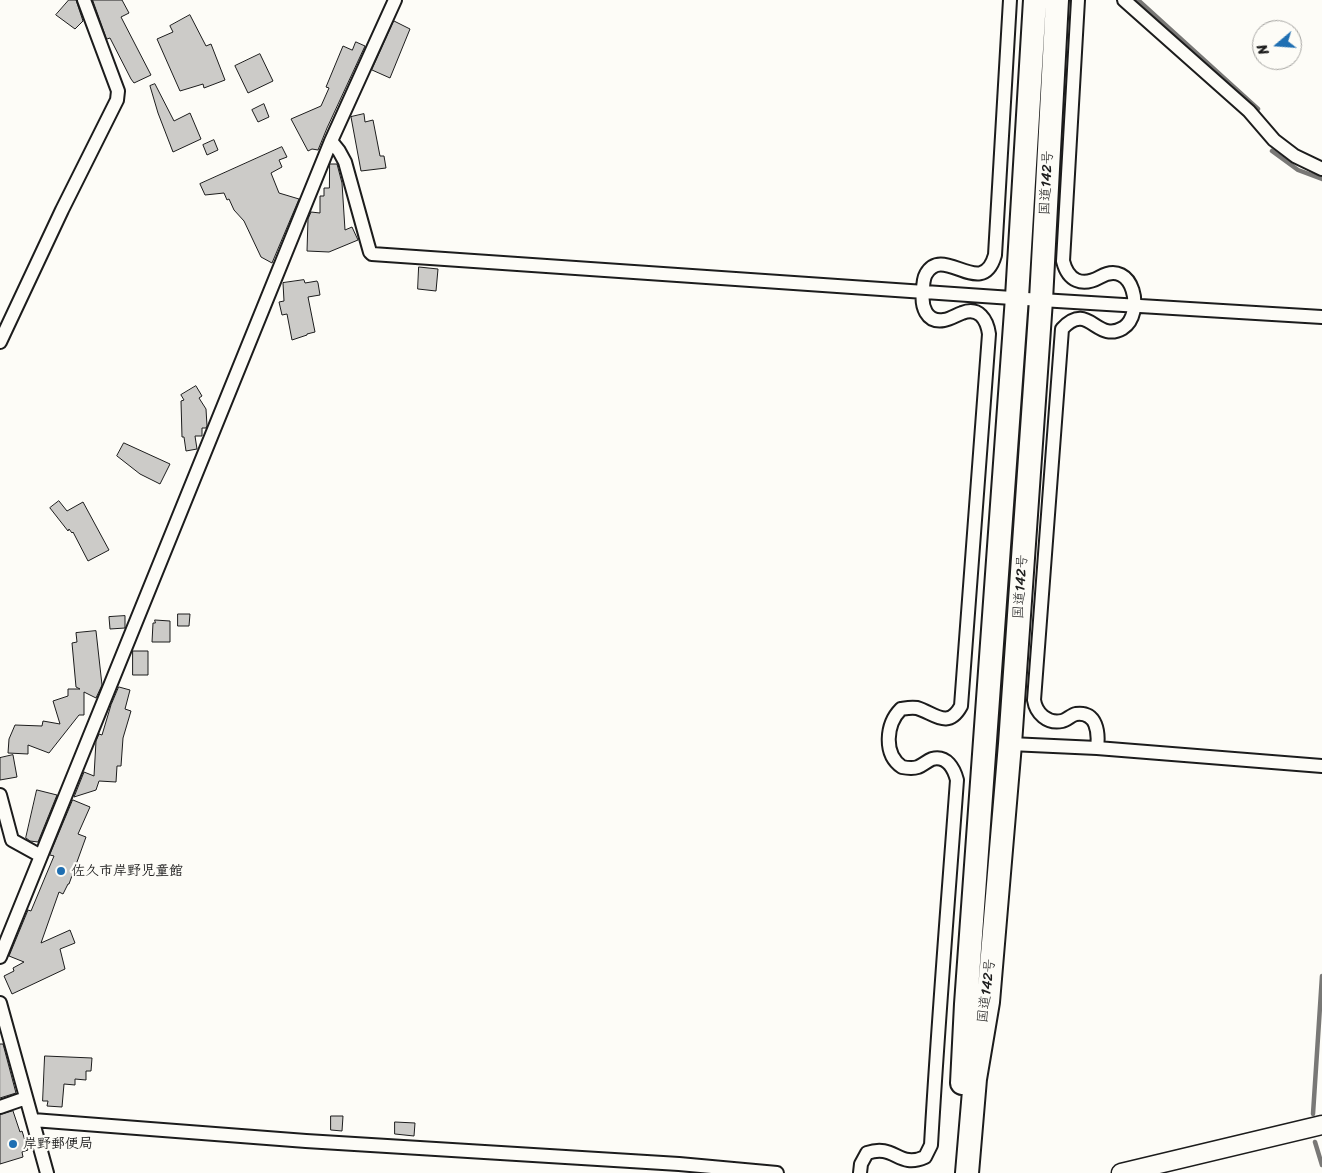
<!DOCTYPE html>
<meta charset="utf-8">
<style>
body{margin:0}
#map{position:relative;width:1322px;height:1173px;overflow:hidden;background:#fdfcf7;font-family:Sriracha,sans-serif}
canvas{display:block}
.north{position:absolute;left:1252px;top:20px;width:50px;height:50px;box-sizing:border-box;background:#fdfcf7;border:1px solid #a3a29f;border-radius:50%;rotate:252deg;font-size:14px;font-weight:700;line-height:20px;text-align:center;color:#1c1c1c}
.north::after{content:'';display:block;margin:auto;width:18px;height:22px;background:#1f6fb2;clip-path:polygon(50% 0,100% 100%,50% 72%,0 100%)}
</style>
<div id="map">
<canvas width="1322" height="1173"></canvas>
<div class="north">N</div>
</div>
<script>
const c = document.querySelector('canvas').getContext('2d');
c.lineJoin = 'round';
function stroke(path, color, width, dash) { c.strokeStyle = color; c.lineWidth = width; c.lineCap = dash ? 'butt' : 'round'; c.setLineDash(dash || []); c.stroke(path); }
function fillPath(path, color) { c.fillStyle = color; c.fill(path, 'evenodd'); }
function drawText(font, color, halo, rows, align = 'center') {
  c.font = font + ' Sriracha,"Klee One",sans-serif'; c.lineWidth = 4.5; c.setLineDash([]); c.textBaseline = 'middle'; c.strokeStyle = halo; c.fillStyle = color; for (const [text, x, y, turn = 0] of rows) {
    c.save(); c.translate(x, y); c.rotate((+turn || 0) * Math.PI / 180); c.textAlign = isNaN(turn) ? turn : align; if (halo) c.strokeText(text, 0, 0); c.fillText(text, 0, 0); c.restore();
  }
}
stroke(new Path2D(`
 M1138,0l120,109
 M1272,151l26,19 24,9
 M1313,1114l9,-138
 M1315,1142l7,23`), '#797876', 4.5);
const building = new Path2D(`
 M69,0h7l7,21 -8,8 -19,-14z
 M93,0h29l7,13 -8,4 30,58 -17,8 -3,-4 -21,-41 -3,1z
 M190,15l16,31 5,-2 14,36 -21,8 -1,-4 -23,7 -23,-52 16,-7 -3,-6z
 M394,21l16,8 -20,49 -18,-8z
 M356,42l9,4 -38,82 -9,22 -6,-1 -4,2 -17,-32 30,-13 8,-18 -3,-1 17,-41 9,4z
 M260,54l13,27 -25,12 -13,-27z
 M155,84l19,37 16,-8 11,26 -28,13 -15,-39 -8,-27z
 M264,104l5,13 -11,5 -6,-12z
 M364,114l1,8 8,-2 7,36h4l2,12 -25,3 -10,-54z
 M214,140l4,10 -11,5 -4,-10z
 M282,147l5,10 -8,3 3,7 -11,6 8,20 20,6 -27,64 -11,-6 -17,-36 -10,-11 -5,-11 -2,1 -3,-7 -19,2 -5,-11z
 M330,164h7l5,19 3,47 7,-3 6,13 -29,12 -22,-1 1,-32 3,-7 9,1v-17h4v-8h5z
 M419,267l19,2 -2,22 -18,-2z
 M304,280l1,3 12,-2 1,2 2,12 -12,2 7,35 -8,2v1l-15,5 -5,-26 -5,1 -3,-13 5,-1 -1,-18z
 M196,386l6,10 -3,2 7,11 1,17 -1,2h-4v8h-7l2,13 -11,2 -2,-14h-2l-1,-36 3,-1 -3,-5z
 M124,443l46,21 -10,20 -20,-10 -23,-18z
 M59,501l8,10 16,-9 26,48 -21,11 -15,-29 -1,1 -3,-4 -1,2 -18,-23z
 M178,614h12l-1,12h-11z
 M125,616v12l-15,1 -1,-12z
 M155,620l15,1v21h-18l1,-19h2z
 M96,631l6,54 -6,13 -12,-6v23h-5l-30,38 -21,-8v9l-20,-1 1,-14 6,-14 27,1 1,-5 17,3 -7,-23 15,-5v-7h12l-4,-2 -4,-44 5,-1 -1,-9z
 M133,651h15v24h-15z
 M119,687l11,3 -5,19 6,2 -8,27 -2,28h-4l-1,16 -17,-1 -3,9 -22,7 10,-25 10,4 2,-35 3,-7 3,1 9,-30z
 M13,755l4,22 -17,3v-22z
 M37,790l20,5 -19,47 -8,-1 -4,-3z
 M73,800l17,7 -12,27 8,3 -17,47h-1l-5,10 -4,-2 -18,51 29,-13 5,13 -15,6 5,20 -53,25 -8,-18 10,-5 -1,-3 11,-6 -15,-6 19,-46 3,1 15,-36 8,-19 -4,-1z
 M0,1044h3l13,49 -16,5z
 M45,1056l47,2 -1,13h-5v9l-11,-1v6l-11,-1 -2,23 -15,-1 1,-5h-5z
 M13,1111l7,21 2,-1 6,19 -6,2 1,5 -23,7v-49z
 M331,1116h12l-1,15 -11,-1z
 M395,1122l20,1 -1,13 -19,-2z`);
fillPath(building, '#cccbc8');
stroke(building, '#1c1c1c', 1);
const street = new Path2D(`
 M1078,0l-15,261c5,20 19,26 37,16 34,-19 45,37 23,51 -27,16 -34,-28 -61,1l-28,371c2,13 13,24 28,21 5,-1 9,-6 14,-7 21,-3 23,19 21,34
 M1124,0l125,111 25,29 21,16 27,13
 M331,141l8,10 6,11 23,83 2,7 2,2 669,46 281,17
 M0,342l62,-132 55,-110 1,-9 -34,-91
 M1010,744l87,4 225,18
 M0,795l12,45 29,16
 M0,957l331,-816 64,-141
 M0,1003l47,170
 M0,1107l26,-9
 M33,1120l273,21 373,23 98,9
 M860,1173l1,-9 6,-11c28,-10 31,16 58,4l6,-12c7,-122 17,-243 26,-365 -3,-11 -10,-25 -25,-21 -5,2 -9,6 -14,8 -6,2 -11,1 -16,0 -19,-13 -16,-43 -1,-58 6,-1 10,-2 16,-1 17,5 31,22 44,-2l28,-372c-2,-14 -10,-28 -27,-21 -6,2 -11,6 -18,7 -18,3 -23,-14 -21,-28 0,-6 0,-13 3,-18 17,-31 56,27 69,-19l15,-255`);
const secondary = new Path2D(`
 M1121,1173l201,-48`);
const highway = new Path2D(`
 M962,1083l4,-79 51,-707 18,-297
 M967,1173l8,-94 13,-77 22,-258 31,-444 16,-300`);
stroke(street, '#1c1c1c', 16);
stroke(secondary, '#1c1c1c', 21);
stroke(highway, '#1c1c1c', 26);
stroke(street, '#fdfcf7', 12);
stroke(secondary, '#fdfcf7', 18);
stroke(highway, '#fdfcf7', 22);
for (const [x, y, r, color] of [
 [61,871,5,"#1f6fb2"],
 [13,1144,5,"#1f6fb2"]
]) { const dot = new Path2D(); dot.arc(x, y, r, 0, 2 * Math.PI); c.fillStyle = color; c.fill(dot); stroke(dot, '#fdfcf7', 2); }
drawText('14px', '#1c1c1c', '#fdfcf7', [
 ["国道142号",1047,183,-87],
 ["国道142号",1021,587,-86],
 ["国道142号",987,991,-83]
]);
drawText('bold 14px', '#1c1c1c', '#fdfcf7', [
 ["佐久市岸野児童館",71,871],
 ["岸野郵便局",23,1144]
], 'left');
</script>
